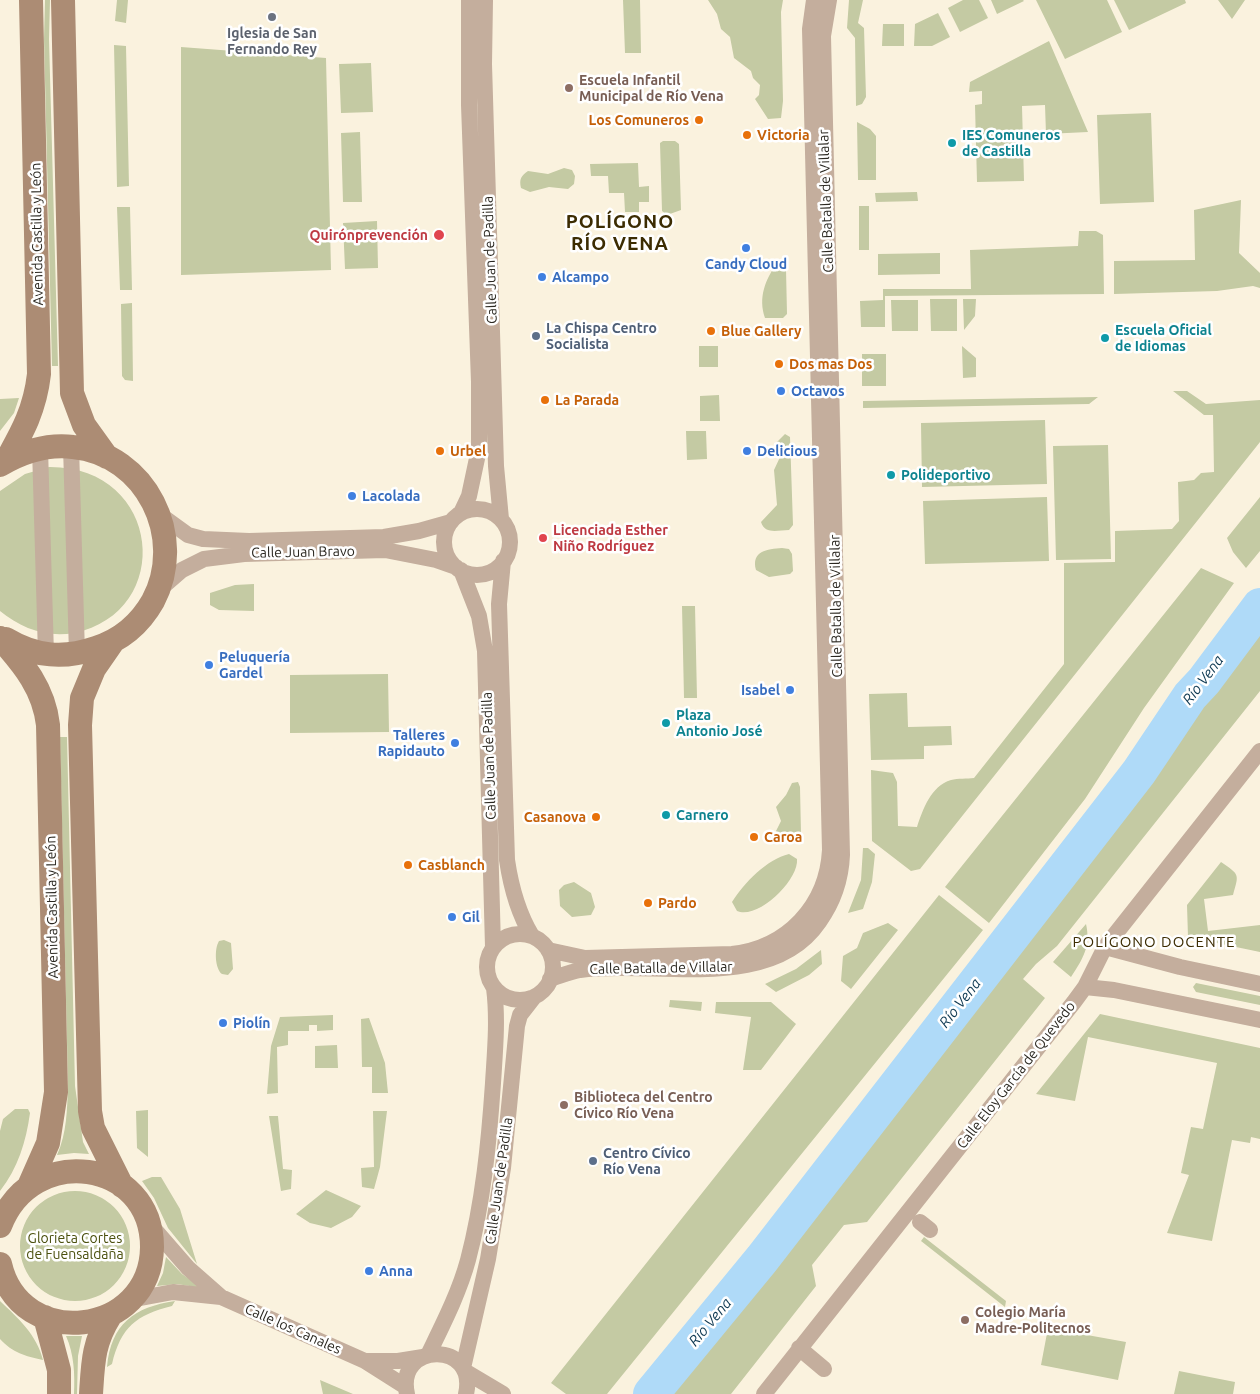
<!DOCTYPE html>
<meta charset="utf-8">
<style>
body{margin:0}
canvas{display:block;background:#faf2de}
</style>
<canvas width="1260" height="1394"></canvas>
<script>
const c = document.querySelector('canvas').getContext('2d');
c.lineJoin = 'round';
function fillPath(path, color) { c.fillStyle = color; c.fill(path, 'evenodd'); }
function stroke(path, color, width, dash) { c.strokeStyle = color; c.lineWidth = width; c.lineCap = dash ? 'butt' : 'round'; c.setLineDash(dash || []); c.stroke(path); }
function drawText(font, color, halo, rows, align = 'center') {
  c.font = font + ' Ubuntu,sans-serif'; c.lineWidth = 5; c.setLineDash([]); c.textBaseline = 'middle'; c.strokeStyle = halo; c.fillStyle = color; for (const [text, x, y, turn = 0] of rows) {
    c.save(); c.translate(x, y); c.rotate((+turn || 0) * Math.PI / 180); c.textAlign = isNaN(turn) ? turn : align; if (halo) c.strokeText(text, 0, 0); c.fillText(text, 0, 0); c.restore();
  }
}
fillPath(new Path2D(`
 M45,0h5l-1,39 9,327h-6l-8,-327z
 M117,0h11l-2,23 -11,-2z
 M623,0h17l1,53h-16z
 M708,0h75l-2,12 2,89 -2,17 -13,1 -13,-20 4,-4 1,-10 -7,-7 -2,-7 -17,-13 -4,-21 -9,-8 -4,-15z
 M849,0h14l-5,23 6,5 2,69 -4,7 -6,2 -1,-68 -8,-10z
 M963,0h16l9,18 -28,14 -12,-24z
 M991,0h32l1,1 -27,13z
 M1036,0h71l15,32 -57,27z
 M1114,0h71l1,3 -57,27z
 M1218,0h27l-13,19z
 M938,13l12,24 -18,9h-18l1,-22z
 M883,24h21v22h-22z
 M1049,41l39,91 -42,2 -1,-29 -23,1 2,75 -47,1 -2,-77 7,-1v-13l-13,1 1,-10z
 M114,45l12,1 3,140 -12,1z
 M181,47l145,11 5,212 -150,5z
 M371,63l2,49 -32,1 -2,-49z
 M1151,113l3,89 -54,2 -3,-89z
 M857,122l13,7 6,7v44h-18z
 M360,132l2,70h-19l-2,-69z
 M663,141h12l4,3 2,66 -14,5 -5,-4 -2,-68z
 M638,163l1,24 10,-1v16h-10v10h-14l-1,-19h-15l-1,-17h-17l-1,-12z
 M564,168l8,2 3,6 -1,8 -6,5 -19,-2 -19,5 -9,-4c-2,-9 0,-12 7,-17l20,3z
 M917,192l1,9 -42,1 -1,-9z
 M1241,200l-2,53 21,20v15l-7,-2 -36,5 -103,3v-33l81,-1 -1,-50z
 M859,206h10v44h-10z
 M117,207h13l2,83h-12z
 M377,221l1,47 -33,1 -2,-46z
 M1079,231h17l7,4 1,59 -219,2v31h-24l-1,-26 23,-1v-11h88l-1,-39 108,-4z
 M940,253v21l-62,1v-21z
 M781,262l5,7 1,45 -4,4h-18c-7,-20 0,-38 12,-55z
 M930,299h27v32h-26z
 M963,299h13l-1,17 -11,14z
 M891,300h27v31h-26z
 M132,303l1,78 -8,-1 -3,-4 -1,-72z
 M699,346h19v21h-19z
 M962,346l14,12v19l-13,1z
 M862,354h24v32h-24z
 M1173,391h14l19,13 54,-4v42l-340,427 -9,2 -39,-30 -1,-71 22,3 4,9 1,44 19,1c6,-18 14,-41 34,-47 7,-2 16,-1 23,-2l90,-114v-101l51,-1v-31l57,-2 7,-8 -1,-39 16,-2 7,-7 13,-1 -1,-57h-9z
 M719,395l1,26h-20v-25z
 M1098,397l-9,7 -226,4v-7z
 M19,398l-5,15 -14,18v-32z
 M1045,420l2,64 -125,3 -1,-64z
 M686,431h20l1,28 -20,1z
 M785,434l5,3 3,88 -4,5c-11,0 -24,5 -28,-8l16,-17 -3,-35 7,-15 -4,-13z
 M1108,445l3,114 -55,1 -3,-114z
 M49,467c113,-1 127,145 25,166 -28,5 -53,-5 -74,-22v-120l25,-17z
 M1047,497l2,64 -124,3 -2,-63z
 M1260,497v54l-14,17 -13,-16 -6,-14z
 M782,548l7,1 3,5 1,17 -3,3 -21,3 -13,-7c-5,-19 11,-21 26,-22z
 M1201,568l33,15 -90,125 -59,91 -96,124 -44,-36z
 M254,584v27l-35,-1 -9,-5v-12l25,-8z
 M682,606h13l2,92h-13z
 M1260,629v62l-203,255 -21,18 -13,15 22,19 -178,224 -23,3 -32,40 4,21 -85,108h-61l181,-227 211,-272 4,-14 13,-23z
 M388,674l1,58 -99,1v-58z
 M907,693l1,34 43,-1 1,19 -28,1v13l-53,1 -2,-66z
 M60,737h7l8,349 8,56 6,12 -15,-1 -17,2c10,-22 10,-45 11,-69z
 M798,782l2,5 1,47 -3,6 -17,1 -5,-10 5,-10 -5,-14 10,-12 6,-12z
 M863,848h5l7,6 -3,28 -9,27 -15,4 13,-33z
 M789,854l8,5c2,21 -39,61 -60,52l-5,-9c12,-19 35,-43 57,-48z
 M1221,862c19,13 18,12 12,33l-29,4 4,32 52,-6v27l-72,-15 -1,-32z
 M574,882l17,11 4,14 -4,8 -19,2 -12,-11 -1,-16 5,-5z
 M939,895l44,35 -376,464h-41l-15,-11z
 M888,923l10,7 -47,59 -10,-8 2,-25 14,-8 6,-15z
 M1086,924c5,22 -3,35 -15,53l-18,-15z
 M224,940l7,3 2,26 -5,6 -6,-1c-7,-5 -8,-25 -3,-33z
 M821,950l1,14 -13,11 -33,17 -11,-8 31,-15z
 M1196,983l64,13v9l-64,-13 -3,-5z
 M670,1000l32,2 -1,9 -32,-4z
 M716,1002h55l25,22 -35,46h-18l8,-53 -36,-4z
 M1100,1014l160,34v91l-9,-2 -1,6 -18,-3 -20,101 -45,-8 22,-58 -8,-2 10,-46 12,2 14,-66 -129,-26 -13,64 -39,-7z
 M333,1015v15l-16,1v-6h-8v6h-21v14l-11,2 1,46 -11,1 4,-48 9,-29z
 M369,1018l16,45 3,30h-16v-26h-10l-1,-48z
 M337,1045l1,23h-23v-22z
 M15,1109h13l2,4c-4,29 -12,55 -30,78v-60l3,-12z
 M148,1110v47l-11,-9 -1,-37z
 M373,1111h14l-7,56 -6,22 -12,-2 -1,-19 13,-1z
 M269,1116h9l5,53 9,1 -1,19 -10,2z
 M152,1177h9l19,32 17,55 -29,-36 -14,-30 -12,-17z
 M326,1190l35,16 -9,11 -21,11 -21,-5 -14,-9z
 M20 1246a55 55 0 1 1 110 0a55 55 0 1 1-110 0Z
 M924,1237l82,64 -1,6 -84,-66z
 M166,1257l16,17 20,14 -25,-4 -20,2 6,-13z
 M0,1301c18,17 37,34 43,59 -18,-4 -30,-7 -43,-21z
 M175,1301l-3,5c-36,9 -51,21 -60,58l-5,3c4,-43 27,-60 68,-66z
 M1048,1328l78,14 -8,38 -77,-15z
 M66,1336h16l-4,20 -1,38h-3c1,-20 0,-40 -8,-58z
 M1179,1371l56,11 -2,12h-59z
 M320,1380l33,14h-30z`), '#c4caa3');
stroke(new Path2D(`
 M651,1394l111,-135 377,-487 51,-76 14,-15 56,-75`), '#afdaf8', 36);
stroke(new Path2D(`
 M485,0l-1,64 12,402 5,53
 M71,446l6,208
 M40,448l6,207
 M444 542a33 33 0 1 1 66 0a33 33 0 1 1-66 0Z
 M461,513l8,-17 10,-47v-67l-10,-277v-105
 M159,514l29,21 15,4 46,2 135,-4 35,-6 32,-9
 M503,561l-4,43 8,256c4,27 11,53 25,76
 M461,570l18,46 6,35 8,296
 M159,590l23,-20 22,-11 40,-5 141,-4 51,10 20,7
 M487 967a33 33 0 1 1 66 0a33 33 0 1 1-66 0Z
 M1105,947l75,20 80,17
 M548,950l37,8 147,-4c55,-6 95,-48 98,-104l-20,-821 4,-29
 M550,979c10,-3 20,-7 30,-9 74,-10 191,23 239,-48 15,-21 22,-42 23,-67l-19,-819 6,-36
 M1085,987l29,3 146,30
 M148,1222l40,46 33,29 144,64 41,26
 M920,1222l10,8
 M130,1300l43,-8 48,5
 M799,1348l25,21
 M428,1355c15,-31 31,-62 40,-95 15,-57 21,-118 25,-177 2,-32 5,-64 1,-95
 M365,1361h33l25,-4
 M463,1368l25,-109 15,-91 14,-142 3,-11 14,-18
 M466,1372l37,22
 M407,1394c-12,-52 71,-54 59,0
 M764,1394l310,-392 11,-15 20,-40 155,-196`), '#c4ae9d', 16);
stroke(new Path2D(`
 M63,0l9,393 12,32 23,32
 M6,461c17,-30 29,-52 33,-87l-8,-374
 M0,465c22,-13 48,-21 73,-18 73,7 114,90 80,154 -13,23 -32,39 -57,47 -32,11 -60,9 -90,-9
 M0,638c24,27 44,51 48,87l8,367 -8,51 -19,43
 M112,643l-18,26 -12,29 -2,27 10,386 3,17 29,58
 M0,1226c32,-84 152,-67 152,21 -1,90 -132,105 -152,17
 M45,1317l14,53v24
 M91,1394c2,-31 2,-51 19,-78`), '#ac8c74', 24);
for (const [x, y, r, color] of [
 [272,17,5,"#6b7280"],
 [569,88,5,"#8d6e63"],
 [699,120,5,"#e8710a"],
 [747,135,5,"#e8710a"],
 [952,143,5,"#0f9aa8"],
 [439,235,6,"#e0444e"],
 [746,248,5,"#3f7fe0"],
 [542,277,5,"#3f7fe0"],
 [711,331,5,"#e8710a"],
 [536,336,5,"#5c6f8a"],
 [1105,338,5,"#0f9aa8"],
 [779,364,5,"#e8710a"],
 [781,391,5,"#3f7fe0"],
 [545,400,5,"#e8710a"],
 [440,451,5,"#e8710a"],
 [747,451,5,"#3f7fe0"],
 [891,475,5,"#0f9aa8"],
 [352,496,5,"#3f7fe0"],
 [543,538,5,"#e0444e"],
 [209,665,5,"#3f7fe0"],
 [790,690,5,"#3f7fe0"],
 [666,723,5,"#0f9aa8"],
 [455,743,5,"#3f7fe0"],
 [666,815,5,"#0f9aa8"],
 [596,817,5,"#e8710a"],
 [754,837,5,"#e8710a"],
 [408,865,5,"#e8710a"],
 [648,903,5,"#e8710a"],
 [452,917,5,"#3f7fe0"],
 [223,1023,5,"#3f7fe0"],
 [564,1105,5,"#8d6e63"],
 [593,1161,5,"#5c6f8a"],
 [369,1271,5,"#3f7fe0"],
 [965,1320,5,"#8d6e63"]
]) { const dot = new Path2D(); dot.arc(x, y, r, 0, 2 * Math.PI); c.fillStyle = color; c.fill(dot); stroke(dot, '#fff', 2); }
drawText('bold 14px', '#5b616d', '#fff', [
 ["Iglesia de San",272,33],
 ["Fernando Rey",272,49]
]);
drawText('bold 14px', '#785e54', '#fff', [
 ["Escuela Infantil",579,80],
 ["Municipal de Río Vena",579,96],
 ["Biblioteca del Centro",574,1097],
 ["Cívico Río Vena",574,1113],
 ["Colegio María",975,1312],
 ["Madre-Politecnos",975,1328]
], 'left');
drawText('bold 14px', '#c56008', '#fff', [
 ["Los Comuneros",689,120,"right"],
 ["Victoria",757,135],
 ["Blue Gallery",721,331],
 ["Dos mas Dos",789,364],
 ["La Parada",555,400],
 ["Urbel",450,451],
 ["Casanova",586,817,"right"],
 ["Caroa",764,837],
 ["Casblanch",418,865],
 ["Pardo",658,903]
], 'left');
drawText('bold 14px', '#0d838f', '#fff', [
 ["IES Comuneros",962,135],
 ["de Castilla",962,151],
 ["Escuela Oficial",1115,330],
 ["de Idiomas",1115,346],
 ["Polideportivo",901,475],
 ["Plaza",676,715],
 ["Antonio José",676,731],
 ["Carnero",676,815]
], 'left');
drawText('14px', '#2b2821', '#fff', [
 ["Calle Batalla de Villalar",826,201,-92],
 ["Avenida Castilla y León",37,234,-91],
 ["Calle Juan de Padilla",490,260,-92],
 ["Calle Juan Bravo",303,552,-1],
 ["Calle Batalla de Villalar",836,606,-91],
 ["Calle Juan de Padilla",489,756,-92],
 ["Avenida Castilla y León",52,907,-91],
 ["Calle Batalla de Villalar",661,968,-1],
 ["Calle Eloy García de Quevedo",1016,1075,-52],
 ["Calle Juan de Padilla",499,1181,-82],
 ["Calle los Canales",293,1329,24]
]);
drawText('bold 14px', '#be3a42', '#fff', [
 ["Quirónprevención",428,235],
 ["Licenciada Esther",553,530,"left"],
 ["Niño Rodríguez",553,546,"left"]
], 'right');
drawText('bold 14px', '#366cbe', '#fff', [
 ["Candy Cloud",746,264,"center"],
 ["Alcampo",552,277],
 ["Octavos",791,391],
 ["Delicious",757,451],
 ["Lacolada",362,496],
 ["Peluquería",219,657],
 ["Gardel",219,673],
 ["Isabel",780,690,"right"],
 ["Talleres",445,735,"right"],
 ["Rapidauto",445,751,"right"],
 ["Gil",462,917],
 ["Piolín",233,1023],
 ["Anna",379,1271]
], 'left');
drawText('bold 14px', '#4e5e75', '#fff', [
 ["La Chispa Centro",546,328],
 ["Socialista",546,344],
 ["Centro Cívico",603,1153],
 ["Río Vena",603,1169]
], 'left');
drawText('14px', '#4b500e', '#fff', [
 ["Glorieta Cortes",75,1238],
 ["de Fuensaldaña",75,1254]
]);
drawText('italic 15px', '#0f3a53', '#fff', [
 ["Río Vena",1203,680,-53],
 ["Río Vena",960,1003,-52],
 ["Río Vena",710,1322,-50]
]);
c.letterSpacing = '1px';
drawText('15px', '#3c2c02', '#fff', [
 ["POLÍGONO DOCENTE",1154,942]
]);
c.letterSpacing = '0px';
c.letterSpacing = '1px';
drawText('bold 19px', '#3c2c02', '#fff', [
 ["POLÍGONO",620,222],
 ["RÍO VENA",620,244]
]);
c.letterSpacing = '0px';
</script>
